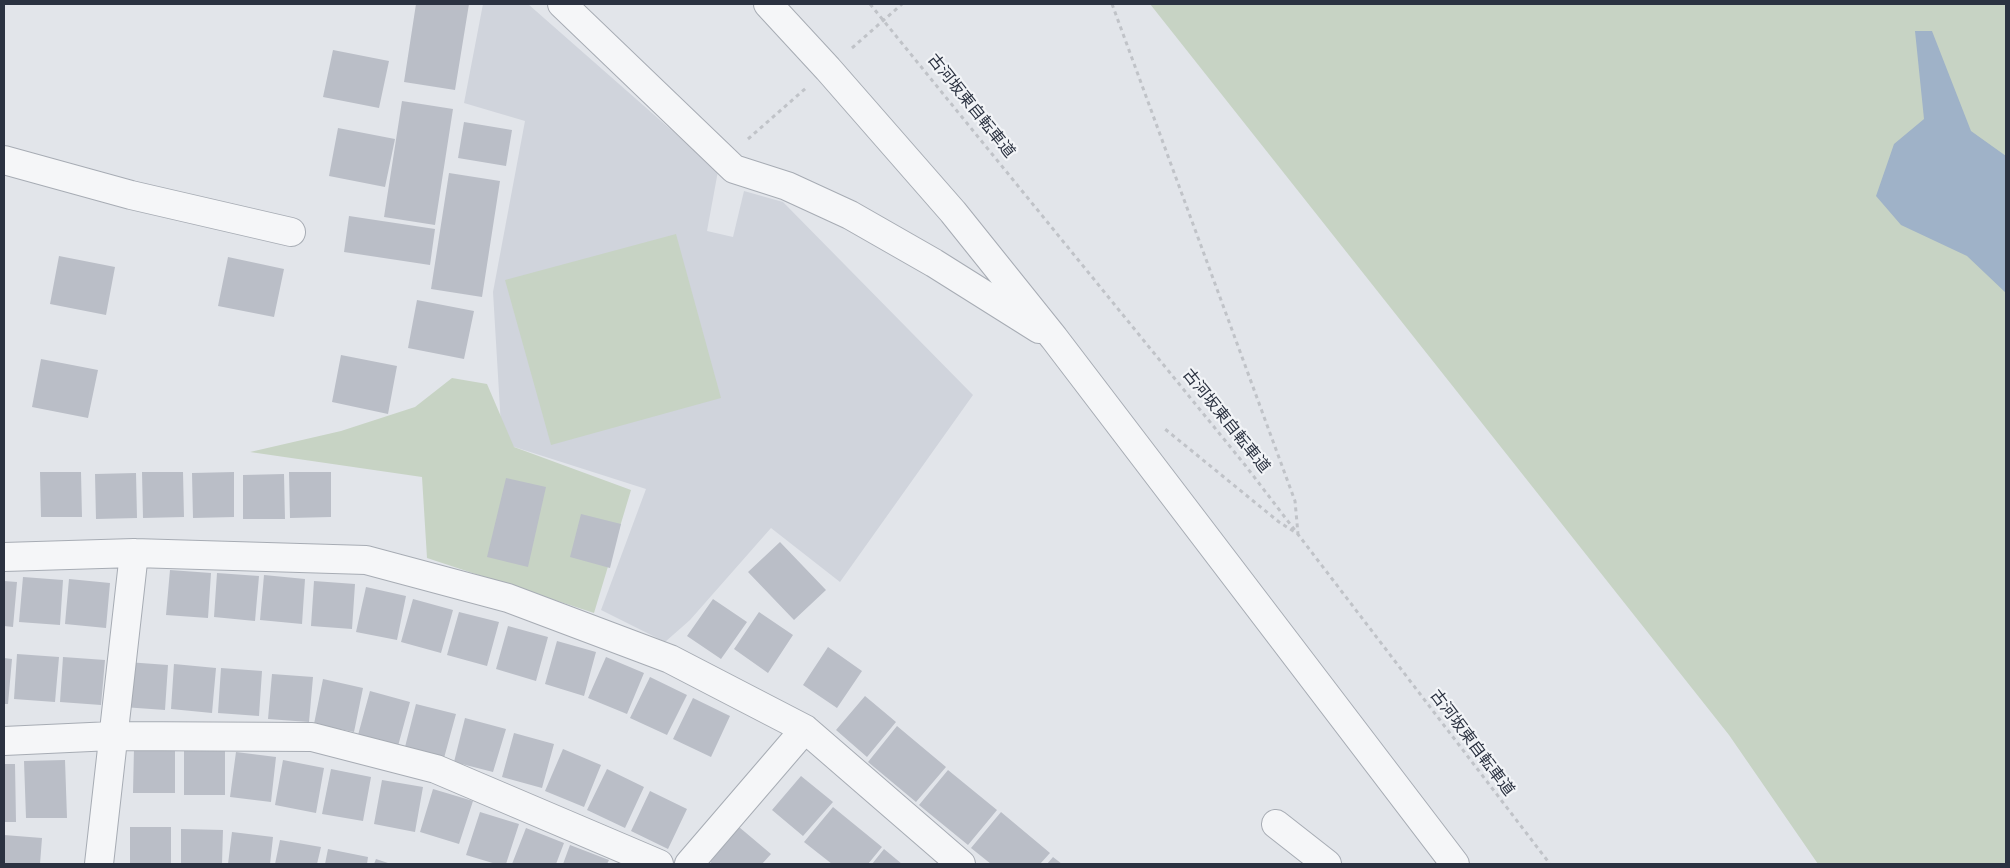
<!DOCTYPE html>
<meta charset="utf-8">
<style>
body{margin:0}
#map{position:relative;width:2010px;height:868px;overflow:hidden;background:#e2e5ea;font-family:"Noto Sans",sans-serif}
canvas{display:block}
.frame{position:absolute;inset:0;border:5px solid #2b3241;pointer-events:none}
</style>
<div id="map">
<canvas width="2010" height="868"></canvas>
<div class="frame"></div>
</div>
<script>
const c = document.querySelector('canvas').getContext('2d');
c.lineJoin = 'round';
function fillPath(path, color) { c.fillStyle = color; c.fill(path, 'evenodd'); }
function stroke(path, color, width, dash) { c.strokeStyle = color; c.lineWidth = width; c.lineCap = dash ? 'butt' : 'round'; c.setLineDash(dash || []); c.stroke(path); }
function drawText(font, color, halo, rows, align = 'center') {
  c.font = font + ' "Noto Sans","Noto Sans JP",sans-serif'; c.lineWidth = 4.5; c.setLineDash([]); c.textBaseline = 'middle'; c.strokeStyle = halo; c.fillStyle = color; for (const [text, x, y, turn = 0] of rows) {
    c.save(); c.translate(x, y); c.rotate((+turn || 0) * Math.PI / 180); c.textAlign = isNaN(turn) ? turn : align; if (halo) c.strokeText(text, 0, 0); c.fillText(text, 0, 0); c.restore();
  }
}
fillPath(new Path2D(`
 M483,4h45l190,167 -11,60 26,6 11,-46 39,11 190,193 -133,187 -69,-54 -81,92 -25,22 -64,-32 45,-121 -144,-46 -9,-151 32,-171 -61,-18z`), '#d0d4dc');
fillPath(new Path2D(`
 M1150,4h856v860h-188l-89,-129z
 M676,234l45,164 -170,47 -46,-165z
 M452,378l35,6 27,63 117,43 -37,123 -167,-55 -5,-81 -172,-25 91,-21 74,-24z`), '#c7d3c4');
fillPath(new Path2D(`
 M1915,31h17l39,100 35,25v137l-39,-37 -66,-31 -25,-29 18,-52 30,-25z`), '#9fb2c8');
fillPath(new Path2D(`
 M416,4h53l-14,86 -51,-8z
 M333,50l56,11 -10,47 -56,-11z
 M402,101l51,8 -18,116 -51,-8z
 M464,122l48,8 -6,36 -48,-8z
 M338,128l57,11 -10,48 -56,-11z
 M449,173l51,8 -18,116 -51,-8z
 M349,216l86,13 -5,36 -86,-13z
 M59,256l56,11 -9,48 -56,-11z
 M228,257l56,12 -10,48 -56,-11z
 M417,300l57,11 -10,48 -56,-11z
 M341,355l56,11 -9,48 -56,-12z
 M41,359l57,11 -10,48 -56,-11z
 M40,472h41l1,45h-41z
 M142,472h41l1,45 -41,1z
 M234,472v45l-41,1 -1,-45z
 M289,472h42v45l-41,1z
 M136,473l1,45 -41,1 -1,-45z
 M284,474l1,45h-42v-44z
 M506,478l40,9 -18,80 -41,-10z
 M581,514l40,10 -11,44 -40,-11z
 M780,542l46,48 -32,30 -46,-48z
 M170,570l41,3 -3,45 -42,-3z
 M217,573l42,3 -4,45 -41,-4z
 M264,575l41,4 -3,45 -42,-4z
 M23,577l40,3 -3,45 -41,-3z
 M69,579l41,4 -4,45 -41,-4z
 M4,581l13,1 -4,45 -9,-1z
 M314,581l41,3 -3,45 -41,-3z
 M366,587l40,9 -9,44 -41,-8z
 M413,599l40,11 -12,43 -40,-11z
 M713,599l34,23 -26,37 -34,-23z
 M459,612l40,10 -12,44 -40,-11z
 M759,612l34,23 -25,38 -34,-24z
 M508,626l40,11 -12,44 -40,-12z
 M557,641l39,11 -12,44 -39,-12z
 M828,647l34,24 -25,37 -34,-23z
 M17,654l42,3 -4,45 -41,-3z
 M63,657l42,3 -4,45 -41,-3z
 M606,657l38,16 -17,41 -39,-16z
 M4,658l8,1 -4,45h-4z
 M127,662l41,3 -3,45 -42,-3z
 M174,664l42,4 -4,45 -41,-4z
 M221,668l41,3 -3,45 -41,-3z
 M272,674l41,3 -4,45 -41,-3z
 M650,677l37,18 -20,40 -37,-17z
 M323,679l40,9 -9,44 -40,-8z
 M370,691l40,11 -12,44 -40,-11z
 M865,696l31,26 -29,35 -31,-27z
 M693,698l37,18 -19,41 -38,-18z
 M416,704l40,10 -12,44 -39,-11z
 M465,718l41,11 -13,43 -39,-10z
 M897,726l49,41 -30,35 -48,-40z
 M514,733l40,11 -12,44 -40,-11z
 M134,748h41v45h-42z
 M184,749l41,1v45h-41z
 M563,749l38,16 -17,42 -39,-16z
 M236,752l40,5 -5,45 -41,-5z
 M65,760l2,58h-41l-2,-57z
 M283,760l41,8 -8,45 -41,-8z
 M4,764h11l1,58h-12z
 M331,769l40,8 -8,44 -41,-7z
 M607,769l37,18 -19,41 -38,-18z
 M948,770l49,40 -29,35 -49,-40z
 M801,776l32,26 -30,34 -31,-26z
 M382,780l41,7 -8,45 -41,-8z
 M433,789l40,12 -14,43 -39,-12z
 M650,791l37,18 -19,40 -37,-18z
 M833,807l49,40 -14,17h-36l-28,-22z
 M480,812l39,12 -13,40h-10l-30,-9z
 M1001,812l49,41 -10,11h-49l-20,-16z
 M130,827h41v37h-41z
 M739,827l32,27 -9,10h-49l-3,-2z
 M526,828l38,15 -8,21h-44z
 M181,829l42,1 -1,34h-41z
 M232,832l41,5 -3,27h-42z
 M4,835l38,3 -2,26h-36z
 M280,840l41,7 -4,17h-42z
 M570,845l39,15 -2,4h-44z
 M328,849l40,8 -1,7h-42z
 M884,849l18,15h-30z
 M1053,857l9,7h-15z
 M376,859l15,5h-17z`), '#babec7');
const minor = new Path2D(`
 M562,4l172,165 53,17 63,29 84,48 105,66
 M768,4l60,65 125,143 101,126 401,526
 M4,160l127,35 160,37
 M4,557l130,-4 232,7 142,38 162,61 135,70 156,135
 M4,741l108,-5 200,1 124,32 223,95
 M1276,824l51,40
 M99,864l35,-311
 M689,864l116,-135`);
stroke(minor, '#a7acb4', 30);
stroke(new Path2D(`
 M870,4l375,461 305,399
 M1112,4l183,497 3,33 -19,-12 -114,-93
 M852,48l50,-44
 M748,139l58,-51`), '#c0c3c8', 3, [4, 4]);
stroke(minor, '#f5f6f8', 28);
drawText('16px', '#2b3241', '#f2f4f7', [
 ["古河坂東自転車道",971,106,51],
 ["古河坂東自転車道",1226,421,51],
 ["古河坂東自転車道",1472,743,53]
]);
</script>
